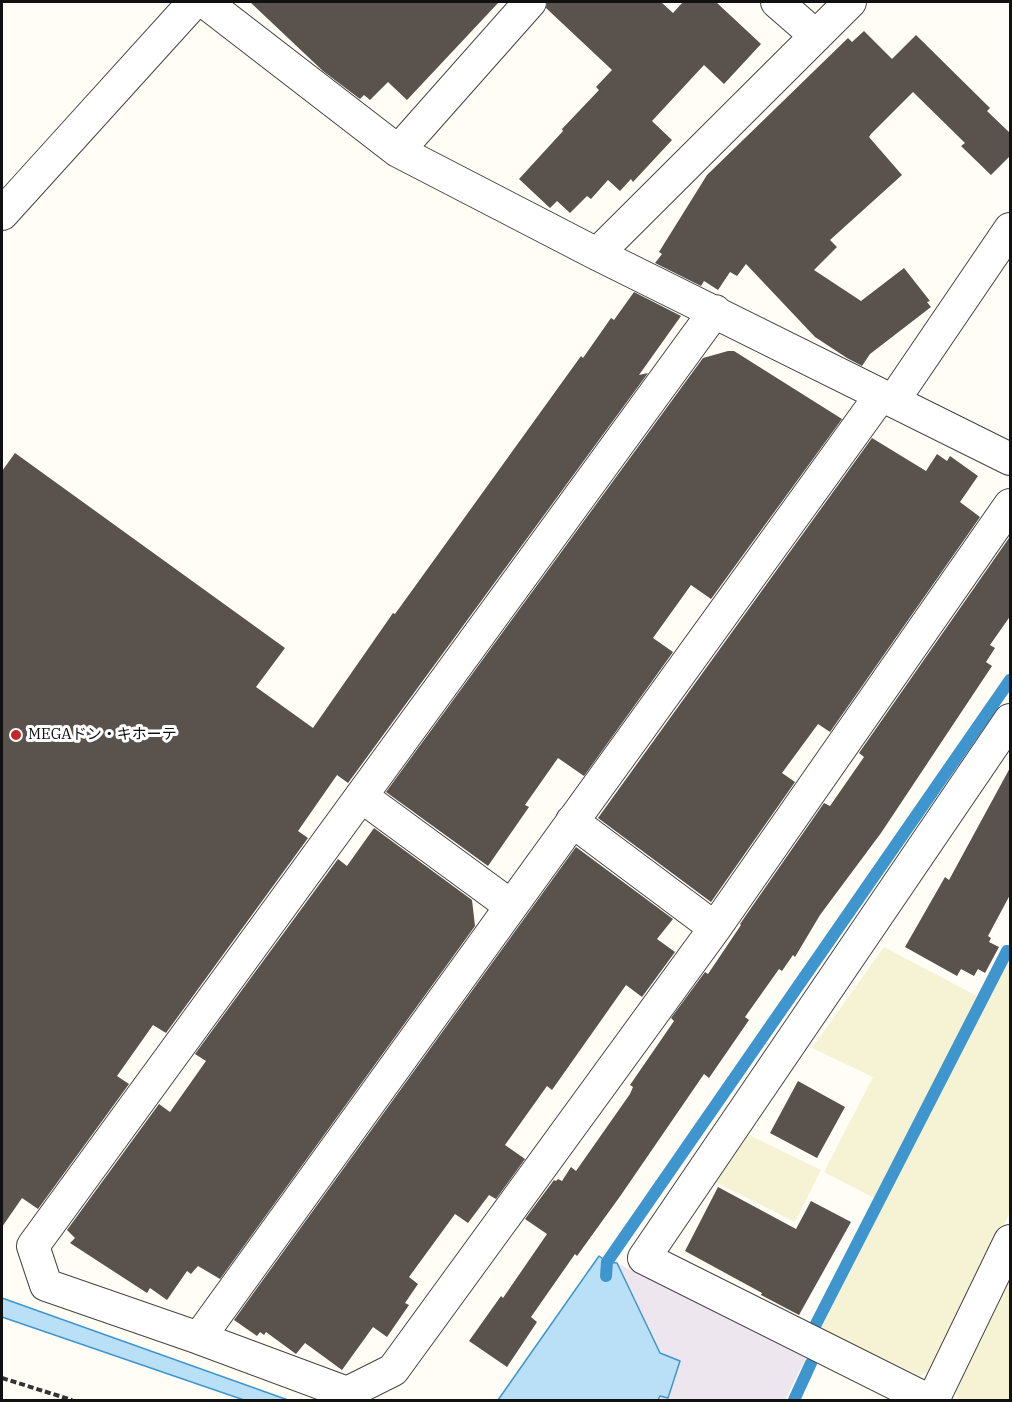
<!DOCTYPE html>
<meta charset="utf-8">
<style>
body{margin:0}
#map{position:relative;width:1012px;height:1402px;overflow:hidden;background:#fffdf5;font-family:"IBM Plex Serif",serif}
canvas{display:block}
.frame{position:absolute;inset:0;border:3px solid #111;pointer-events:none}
</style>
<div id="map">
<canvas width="1012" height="1402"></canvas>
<div class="frame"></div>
</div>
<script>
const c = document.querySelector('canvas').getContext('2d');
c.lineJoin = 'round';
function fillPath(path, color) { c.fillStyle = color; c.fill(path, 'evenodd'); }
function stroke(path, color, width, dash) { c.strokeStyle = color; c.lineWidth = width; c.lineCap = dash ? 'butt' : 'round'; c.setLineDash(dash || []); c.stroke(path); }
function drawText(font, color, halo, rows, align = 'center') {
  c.font = font + ' "IBM Plex Serif","Noto Sans JP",serif'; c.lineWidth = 6; c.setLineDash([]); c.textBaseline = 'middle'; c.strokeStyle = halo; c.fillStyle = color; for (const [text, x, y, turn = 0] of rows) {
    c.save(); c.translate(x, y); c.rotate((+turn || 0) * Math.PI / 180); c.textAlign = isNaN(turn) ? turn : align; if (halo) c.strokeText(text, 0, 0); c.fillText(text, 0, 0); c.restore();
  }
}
fillPath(new Path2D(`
 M617,1263l189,95 -21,42h-127l2,-4 8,2 12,-37 -20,-8z`), '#eee6ef');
fillPath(new Path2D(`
 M884,947l95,50 -105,201 -50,-26 49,-95 -61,-29z
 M1009,958l1,254 -75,156 -15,8 -99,-48z
 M749,1135l72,35 -26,52 -80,-40z
 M1010,1265v135h-52l-5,-18z`), '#f6f3d4');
const water = new Path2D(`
 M599,1256l8,6 10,1 43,90 20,8 -12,37 -8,-2 -2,4h-160z
 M2,1298l286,102h-44l-242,-83z`);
fillPath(water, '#b9e0f7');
stroke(water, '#3f96cf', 1.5);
stroke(new Path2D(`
 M606,1276l1,-14 403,-582
 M816,1324l191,-373 3,1
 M794,1400l17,-37`), '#3f96cf', 12);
fillPath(new Path2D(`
 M250,2h249l-92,98 -19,-18 -18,18 -6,-5 -4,4 -37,-28z
 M547,2h114l12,11 10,-11h33l45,42 -37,40 -20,-19 -52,56 20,19 -39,42 -2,-3 -11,12 -12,-11 -17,19 -4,-3 -17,17 -13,-12 -7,7 -31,-29 44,-48 -1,-2 37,-39 -3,-3 16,-17 -66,-62z
 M864,31l28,28 24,-24 74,73 -3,3 24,23v21l-20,20 -30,-29 4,-3 -52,-51 -42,42 -2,3 33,38 -72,65 7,7 -23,23 47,31 43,-33 26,33 -3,1 4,5 -61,47 -8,12 -15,-8 -32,-21 -69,-73 -9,12 -7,-4 -12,18 -14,-9 -3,5 -46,-23 7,-9 -3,-2 48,-77 141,-137 4,4z
 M634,292l47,24 -42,59 9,-2 -300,410 -11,-8 -39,56 10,7 -142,195 -13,-8 -36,51 12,8 -91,125 -16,-11 -20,29v-756l13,-18 270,195 -29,39 57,41 80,-115 2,1 39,-54 147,-204 2,2 28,-40 3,2z
 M728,351h6l108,68 -131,180 -20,-14 -38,53 20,14 -89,124 -26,-18 -33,47 4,2 -41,59 -102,-74 317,-434z
 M872,438l54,33 11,-17 10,7 3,-5 28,20 -18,26 20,15 -150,215 -12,-8 -36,49 13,9 -84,120 -113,-84z
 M1009,538l2,77 -21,30 5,3 -9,14 6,4 -111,167 -61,82 -25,42 -2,-2 -11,16 -3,-2 -34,48 4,3 -40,58 -5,-4 -83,121 -44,61 -2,-2 -44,63 6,5 -30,45 -38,-26 32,-45 2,2 44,-64 -22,-15 29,-39 2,1 2,-2 4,2 9,-14 5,4 54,-77 3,-7 -3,-2 44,-64 -3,-3 34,-46 3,2 33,-49 -1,-1 84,-121 6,3 34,-49 -5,-4z
 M1011,766v127l-23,43 3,2 -2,4 10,5 -14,26 -7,-4 -4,7 -13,-7 -4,7 -52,-29 40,-70 4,3z
 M374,828l98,72 3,26 -255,353 -22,-13 -7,8 -4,-3 -20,29 -17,-12 -3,5 -77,-50 5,-5 -8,-8 92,-126 11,8 36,-51 -11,-7 143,-195 9,7z
 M576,847l97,72 -16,20 18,13 -33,45 -16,-12 -74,105 -5,-4 -42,59 20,14 -29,40 -7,-4 -21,28 -13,-9 -46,63 9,7 -13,19 4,2 -22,32 -14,-10 -31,43 -37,-27 -9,11 -30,-22 -2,3 -4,-3 -3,4 -23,-16z
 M798,1081l47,26 -28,51 -47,-25z
 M718,1187l78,42 15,-28 40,21 -52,93 -38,-20 1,-2 -77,-42z`), '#5a524d');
const street = new Path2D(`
 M205,2l193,149 199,103 413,205
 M777,2l39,34
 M398,151l132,-149
 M2,214l192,-212
 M597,254l253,-252
 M715,311l-682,935 13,39 153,53 148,55 46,-23 322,-442 295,-423
 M893,401l117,-172
 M361,796l150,110
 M572,821l143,107
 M199,1338l682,-943
 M928,1400l-284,-142 366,-538
 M933,1400l77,-159`);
stroke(street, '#444', 34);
stroke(new Path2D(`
 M2,1378l70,22`), '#333', 4, [6, 3]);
stroke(street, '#fff', 32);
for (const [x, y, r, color] of [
 [16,735,6,"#c4262e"]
]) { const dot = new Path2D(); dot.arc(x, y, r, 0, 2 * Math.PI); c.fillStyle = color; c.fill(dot); stroke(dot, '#fff', 2); }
drawText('15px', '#111', '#fff', [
 ["MEGAドン・キホーテ",28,735]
], 'left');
</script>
